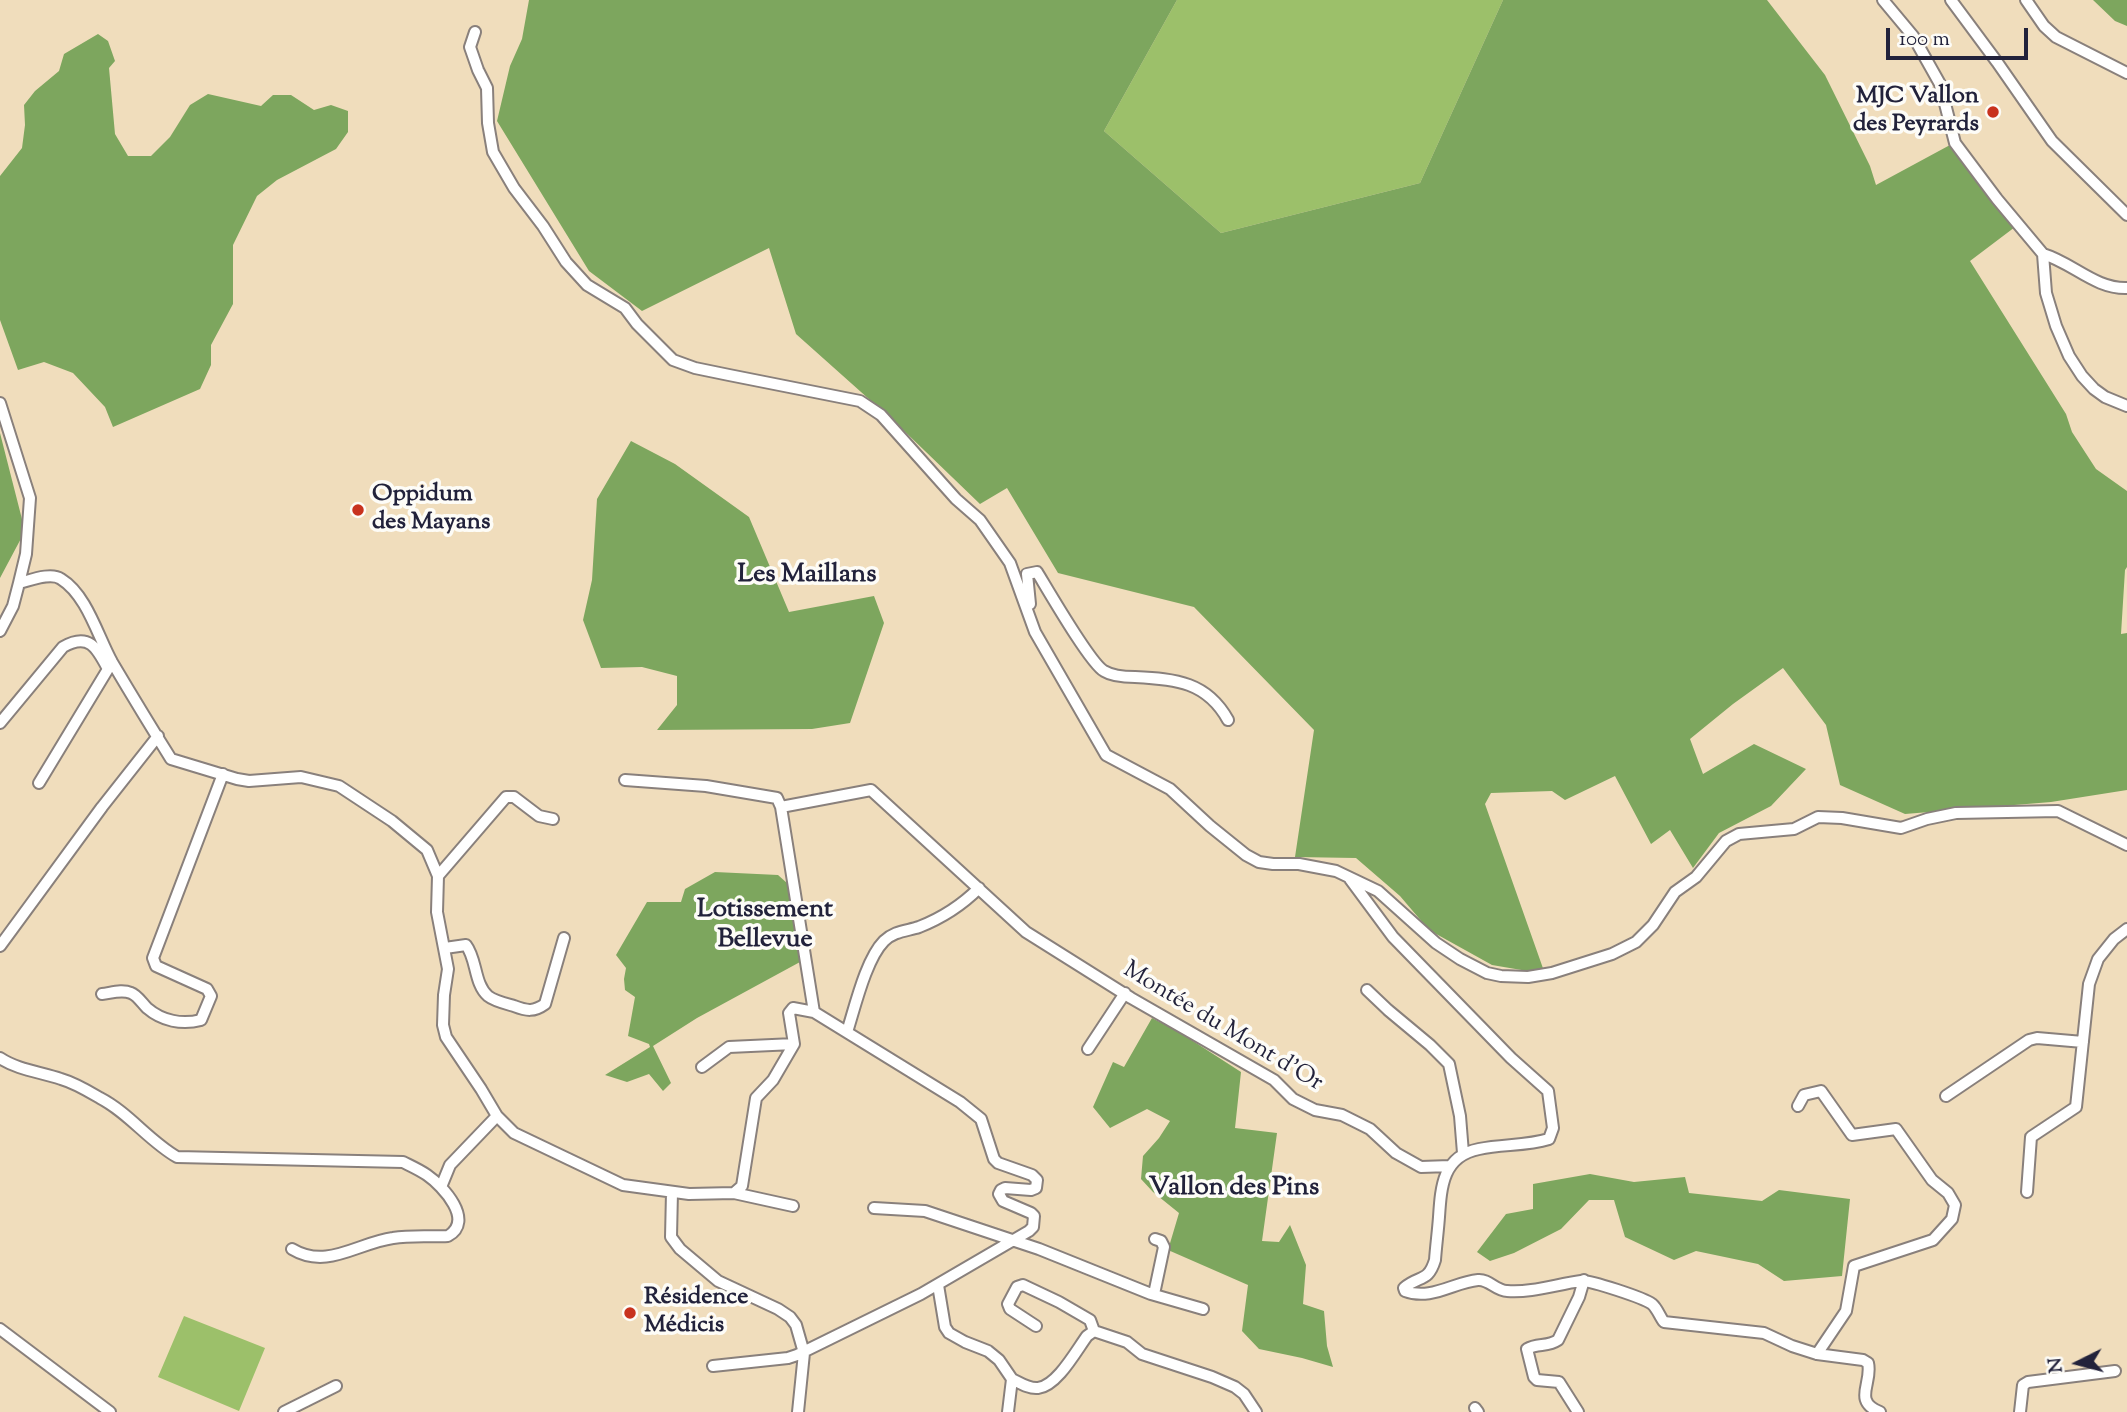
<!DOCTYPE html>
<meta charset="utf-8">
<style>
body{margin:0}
#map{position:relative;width:2127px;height:1412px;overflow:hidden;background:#f0ddbc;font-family:"Sorts Mill Goudy",serif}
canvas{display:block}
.north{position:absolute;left:2043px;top:1328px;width:70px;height:70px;-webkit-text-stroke:5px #fdfcf7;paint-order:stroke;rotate:264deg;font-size:19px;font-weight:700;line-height:28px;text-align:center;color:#22223b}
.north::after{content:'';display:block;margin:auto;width:24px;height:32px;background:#22223b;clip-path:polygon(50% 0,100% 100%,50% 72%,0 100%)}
.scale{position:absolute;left:1886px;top:28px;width:142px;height:32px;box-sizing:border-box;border:4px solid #22223b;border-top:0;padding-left:9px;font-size:21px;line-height:24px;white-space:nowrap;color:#22223b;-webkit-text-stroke:5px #fdfcf7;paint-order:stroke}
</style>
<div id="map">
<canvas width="2127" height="1412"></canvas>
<div class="north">N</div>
<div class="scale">100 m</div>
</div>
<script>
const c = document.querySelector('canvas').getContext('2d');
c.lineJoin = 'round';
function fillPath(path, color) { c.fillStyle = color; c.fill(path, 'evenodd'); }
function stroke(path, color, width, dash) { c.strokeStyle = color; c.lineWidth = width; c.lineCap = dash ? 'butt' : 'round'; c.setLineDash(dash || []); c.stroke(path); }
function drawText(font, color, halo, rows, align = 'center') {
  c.font = font + ' "Sorts Mill Goudy",serif'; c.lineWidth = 7; c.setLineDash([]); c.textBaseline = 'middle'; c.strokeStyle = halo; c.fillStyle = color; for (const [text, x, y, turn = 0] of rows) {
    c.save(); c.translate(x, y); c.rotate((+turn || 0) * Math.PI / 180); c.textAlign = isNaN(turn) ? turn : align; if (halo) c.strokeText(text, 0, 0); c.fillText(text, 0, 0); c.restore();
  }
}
fillPath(new Path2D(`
 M1177,0h326l-83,183 -199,50 -117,-102z
 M184,1316l81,32 -26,63 -81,-34z`), '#9cc06a');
fillPath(new Path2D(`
 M529,0h648l-73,131 117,102 199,-50 83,-183h264l58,75 45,91 6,19 74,-40 65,82 -45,34 96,153 6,18 24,37 31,22v76l-2,3 -4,64 6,-1v157l-76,12 -146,12 -65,-29 -14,-60 -43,-57 -50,36 -43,35 13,35 51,-30 52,25 -35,37 -52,27 -26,35 -23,-38 -19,14 -36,-68 -50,24 -13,-9 -61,2 -6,11 60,170 -53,-9 -63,-35 -29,-34 -44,-38 -61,-1 19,-127 -120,-123 -136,-34 -51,-85 -27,16 -82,-79 -102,-91 -27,-86 -127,63 -53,-40 -92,-150 13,-55 12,-27z
 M2093,0h34v26l-12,-5z
 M98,34l10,7 7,20 -6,7 6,66 13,22h23l19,-19 20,-32 18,-11 53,12 12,-11h18l23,15 17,-5 17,6v21l-12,17 -59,31 -20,16 -24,49v59l-22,41v20l-11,24 -87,38 -8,-20 -32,-34 -29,-11 -26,8 -18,-50v-144l22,-28 3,-23 -1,-20 11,-14 24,-20 5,-17z
 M0,433l25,98 -25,47z
 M631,441l44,23 74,53 40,95 85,-16 10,27 -34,100 -38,6 -155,1 20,-25v-29l-35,-9 -41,1 -18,-48 9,-40 5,-81z
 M715,872l63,3 9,8 13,79 -103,56 -44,28 18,37 -8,8 -14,-17 -22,8 -22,-7 45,-28 -1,-3 -21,-8 7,-39 -10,-7 -1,-11 2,-11 -10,-13 31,-53h34l4,-13z
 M1152,1018l27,14 62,40 -6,56 42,5 -15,108 17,1 11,-17 16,40 -3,39 21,7 3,35 6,21 -31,-9 -43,-9 -17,-18 6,-46 -80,-35 11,-37 -26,-21 -12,-13 2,-23 16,-18 11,-17 -23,-12 -37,19 -17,-21 20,-45 11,5z
 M1590,1174l44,8 51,-5 4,16 73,8 17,-11 71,9 -8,77 -58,5 -26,-17 -62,-13 -22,9 -49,-23 -11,-37h-25l-28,29 -47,24 -24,8 -13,-9 29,-38 27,-5v-25z`), '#7da65e');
const minor = new Path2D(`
 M1883,0l30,36 27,48 15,59 42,56 46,55 3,39 10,33 13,30 13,20 12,13 11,8 22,9
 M1951,0l46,62 55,79 75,74
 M2026,0l18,26 12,11 71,36
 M475,32l-5,15 8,23 9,18 1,35 5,29 21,36 29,38 23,36 21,23 38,23 12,16 36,36 22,8 34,7 131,26 21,14 75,84 24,21 30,43 25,69 71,123 64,34 40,37 36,29 13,7 14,2h26l37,7 42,20 58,52 24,16 27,14 14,3 27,1 24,-4 60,-19 24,-12 17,-17 22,-33 21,-15 30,-36 13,-7 55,-5 24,-12 24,1 59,10 26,-9 29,-6 102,-2 69,34
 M2043,254c30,9 52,35 84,34
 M0,403l30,95 -4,56 -7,29 -6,23 -13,25
 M19,583c12,-3 32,-11 42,-4 26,16 37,58 51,83 19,32 39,65 59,97l66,20 12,2 52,-4 38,9 53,35 35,29 11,26 -1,36 11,57 -4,26 -1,30 3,12 35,52 16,27 17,17 109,52 66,9 45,-1 59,13
 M1030,604l-3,-30 10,-2c11,18 53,91 67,99 8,5 22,6 31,6 41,2 72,5 93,43
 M0,723l63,-76c26,-15 34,1 45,22l-69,114
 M625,780l81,6 71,12 4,9 33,205
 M781,807l90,-17 155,142 105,66 143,82 19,19 22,11 27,5 28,14 26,24 25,14 29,-1
 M438,876l68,-79h8l25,19 14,3
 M1350,879l43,58 118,121 37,33 5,37 -4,11c-23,7 -46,5 -70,10 -36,7 -38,37 -40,68 -1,14 -3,29 -4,43 -7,23 -16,15 -31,28l1,3c26,10 49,-9 73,-11 11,-1 18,11 29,11 25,2 50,-7 74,-10 9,-1 63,17 71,23 5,4 8,13 12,18l100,11 28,13 25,8 46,6 5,3c5,20 -16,38 12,49
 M0,946l102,-139 56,-71
 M445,948l21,-3c11,14 8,39 22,51 6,5 19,8 26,10 13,5 20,6 31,-2l19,-66
 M1367,990l21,20 42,35 19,19 11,52 3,37
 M102,994c9,-1 20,-5 29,-1 6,2 11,10 16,15 15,13 35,17 54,12l10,-24 -4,-7 -51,-23 -3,-8 70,-184
 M847,1032c8,-25 19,-73 37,-91 10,-10 23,-10 35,-14 23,-9 42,-21 60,-39
 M1088,1049l37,-56
 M0,1058c18,12 41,14 61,21 14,4 27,12 39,19 29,15 49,43 77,59l226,5c8,4 17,8 24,13 16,11 48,46 21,61 -18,1 -37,-1 -55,2 -36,5 -66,32 -101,11
 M702,1067l27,-20 65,-3
 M1946,1096l83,-56 8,-2 46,4
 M1798,1106l6,-11 17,-4 31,44 44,-6 36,51 16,13 7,12 -3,14 -19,21 -79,26 -8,45 -29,43
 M441,1187l9,-22 47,-49
 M672,1192l-1,45 9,12 38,32 60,28 12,8 6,8 8,28 -6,59
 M2027,1192l4,-55 45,-30 13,-123 9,-25 16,-20 13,-10
 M874,1208l51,3 114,38 112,45 52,15
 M938,1285l7,42 4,6 16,9 23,9 11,9 13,19 -4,33
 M1154,1294l10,-47 -3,-6 -6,-2
 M1036,1326l-26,-17 -2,-5 9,-17 6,-2 36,17 31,18 4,11
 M0,1329l110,83
 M713,1366l75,-8 9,-3 124,-61 108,-63 4,-4 1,-11 -3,-3 -28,-12 -4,-7 2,-4 4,-2 26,2 5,-2 1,-8 -5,-5 -34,-12 -4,-4 -13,-40 -21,-17 -146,-90 -21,-4 -4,5 5,31 -21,36 -17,18 -14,88 -8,7
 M1012,1379c8,4 17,10 26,9 19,-2 38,-37 49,-52l7,-5 33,11 15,12 70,23 23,10 9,7 12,18
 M1475,1408l3,4
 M284,1412l52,-26
 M1578,1412l-19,-30 -22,-2 -3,-3 -7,-28c10,-6 21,-2 31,-9l21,-43 5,-17
 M2020,1412l3,-27 5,-3 87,-11`);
stroke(minor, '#89807c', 14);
stroke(minor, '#fff', 10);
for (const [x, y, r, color] of [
 [1993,112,7,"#c8321e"],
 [358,510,7,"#c8321e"],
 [630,1313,7,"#c8321e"]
]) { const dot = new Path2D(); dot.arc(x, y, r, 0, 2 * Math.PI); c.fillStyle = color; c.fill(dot); stroke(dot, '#fdfcf7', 2.5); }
drawText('bold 24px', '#22223b', '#fdfcf7', [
 ["MJC Vallon",1979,98,"right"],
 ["des Peyrards",1979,126,"right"],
 ["Oppidum",372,496],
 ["des Mayans",372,524],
 ["Résidence",644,1299],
 ["Médicis",644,1327]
], 'left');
drawText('24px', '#22223b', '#fdfcf7', [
 ["Montée du Mont d'Or",1222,1028,31]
]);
drawText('bold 26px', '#22223b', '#fdfcf7', [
 ["Les Maillans",807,577],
 ["Lotissement",765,912],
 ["Bellevue",765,942],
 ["Vallon des Pins",1234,1190]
]);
</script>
